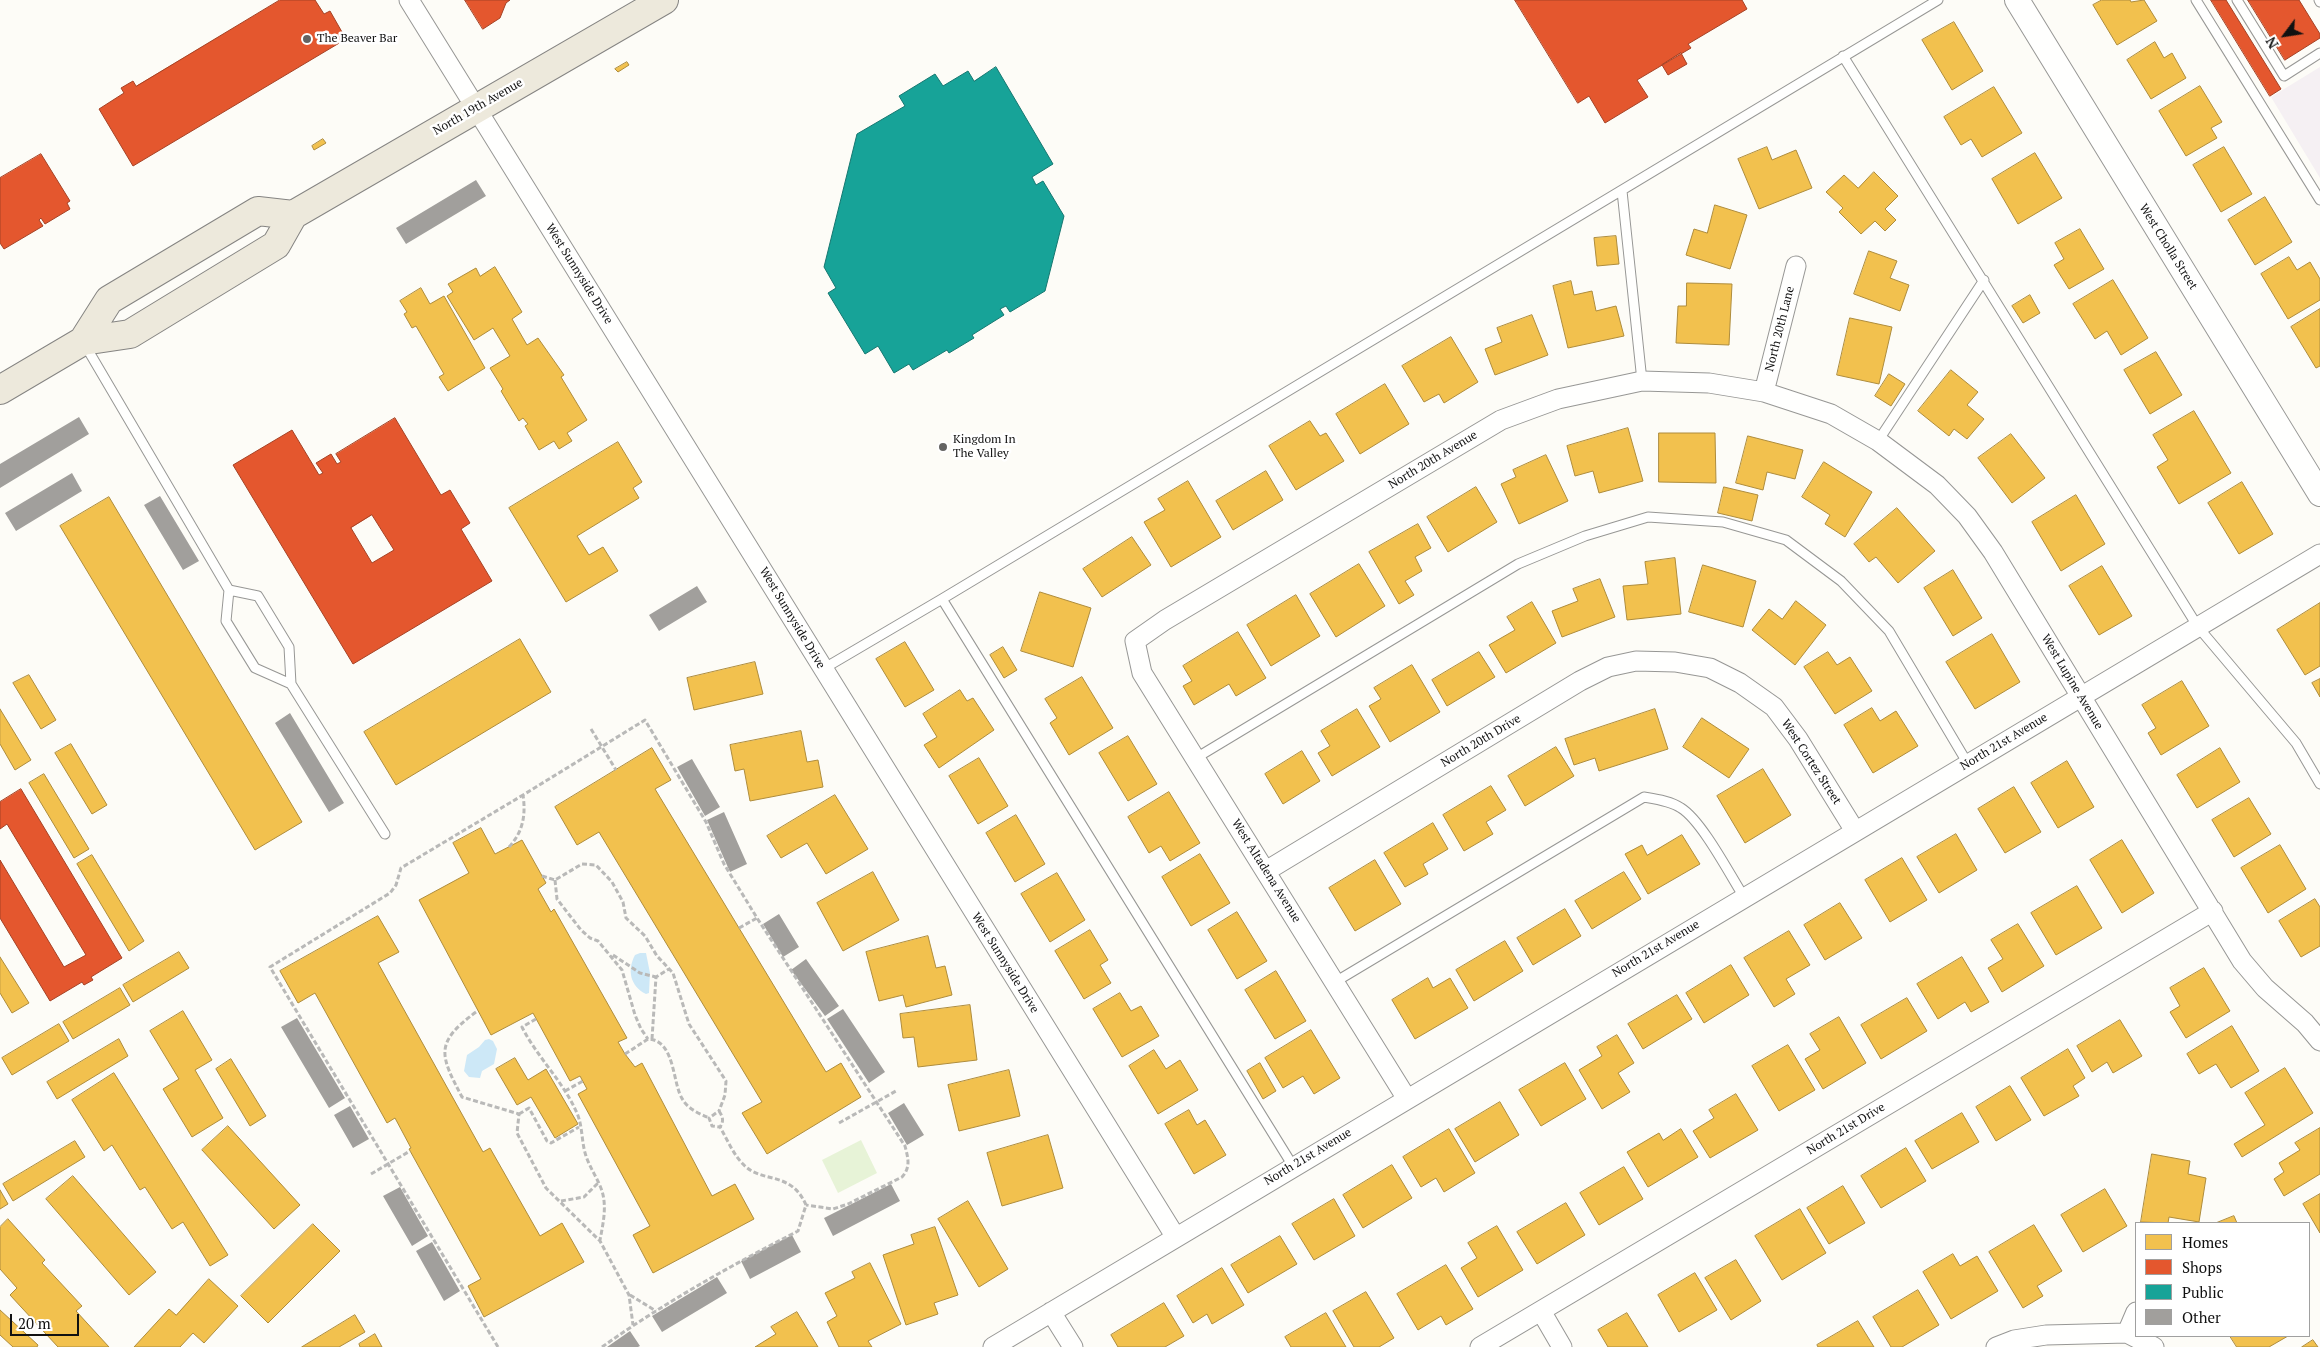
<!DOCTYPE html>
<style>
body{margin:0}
#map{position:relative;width:2320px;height:1347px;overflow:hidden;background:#fdfcf7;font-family:"PT Serif",serif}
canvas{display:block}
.legend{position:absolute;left:2135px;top:1222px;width:175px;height:115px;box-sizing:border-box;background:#fff;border:1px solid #a0a0a0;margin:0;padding:6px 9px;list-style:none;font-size:15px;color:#111}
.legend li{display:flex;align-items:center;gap:10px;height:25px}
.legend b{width:25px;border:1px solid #a0a0a0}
.north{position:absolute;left:2260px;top:10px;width:50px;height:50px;-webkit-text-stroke:4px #fff;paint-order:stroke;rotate:239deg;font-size:14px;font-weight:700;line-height:20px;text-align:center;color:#111}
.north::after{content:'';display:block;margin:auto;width:18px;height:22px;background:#111;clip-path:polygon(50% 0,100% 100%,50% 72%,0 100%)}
.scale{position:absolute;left:10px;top:1314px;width:69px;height:22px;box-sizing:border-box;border:2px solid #111;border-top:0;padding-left:6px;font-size:15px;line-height:18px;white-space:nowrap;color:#111;-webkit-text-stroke:4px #fff;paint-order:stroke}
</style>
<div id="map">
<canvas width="2320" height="1347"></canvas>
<ul class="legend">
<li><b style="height:14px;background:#f2c14e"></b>Homes</li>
<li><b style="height:14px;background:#e4572e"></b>Shops</li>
<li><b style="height:14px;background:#17a398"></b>Public</li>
<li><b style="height:14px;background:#a19f9c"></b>Other</li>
</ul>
<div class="north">N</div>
<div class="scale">20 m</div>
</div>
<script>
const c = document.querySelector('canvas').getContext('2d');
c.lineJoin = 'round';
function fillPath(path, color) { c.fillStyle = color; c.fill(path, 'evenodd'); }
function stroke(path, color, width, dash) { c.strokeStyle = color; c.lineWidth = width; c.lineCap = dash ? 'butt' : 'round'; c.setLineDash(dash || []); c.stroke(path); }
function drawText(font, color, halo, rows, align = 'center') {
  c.font = font + ' "PT Serif",serif'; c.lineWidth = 5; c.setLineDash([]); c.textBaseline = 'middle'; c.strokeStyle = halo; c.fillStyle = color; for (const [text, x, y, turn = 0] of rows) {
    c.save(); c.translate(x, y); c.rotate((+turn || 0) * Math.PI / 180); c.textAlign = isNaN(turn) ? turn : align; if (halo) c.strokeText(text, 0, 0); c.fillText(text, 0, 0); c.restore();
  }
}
fillPath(new Path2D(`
 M2320,67v111l-49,-81z`), '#f5f0f3');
fillPath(new Path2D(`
 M861,1140l16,33 -39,20 -16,-33z`), '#e7f3d7');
fillPath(new Path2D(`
 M640,953h6l4,20 -1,20 -3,1c-16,-8 -19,-24 -11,-39z
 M489,1039l4,2 4,8 -3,15 -12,7 -2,7 -11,-1 -5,-6 3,-16 12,-8 6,-7z`), '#cde8f7');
const homes = new Path2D(`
 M2102,0h28l1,2 13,-2 13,21 -40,24 -24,-40z
 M1954,22l29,49 -31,19 -30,-50z
 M2155,42l9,16 8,-5 14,25 -35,21 -24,-39z
 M627,62l2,3 -11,7 -3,-3z
 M2200,86l22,36 -11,6 6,10 -31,18 -27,-45z
 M1994,87l28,46 -40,24 -11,-18 -10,6 -17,-28z
 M323,139l3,4 -12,7 -2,-4z
 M1767,147l5,13 24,-10 16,38 -53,21 -21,-50z
 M2224,147l28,47 -31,18 -28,-47z
 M2035,153l27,45 -44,26 -26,-45z
 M1874,172l24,24 -13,13 11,11 -11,11 -10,-10 -14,13 -22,-22 4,-4 -17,-16 18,-17 14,13z
 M2265,197l27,45 -37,23 -27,-45z
 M1715,205l32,10 -17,54 -44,-14 8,-26 13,4z
 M2080,229l24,40 -35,20 -15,-24 10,-6 -9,-16z
 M1616,236l3,28 -22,2 -3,-28z
 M1869,251l28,10 -7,17 19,7 -9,26 -46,-17z
 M2289,257l8,13 13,-8 10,17v21l-32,19 -27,-45z
 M495,267l27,45 -10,7 15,26 11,-7 26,37 -3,2 26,43 -20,13 5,8 -13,8 -5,-8 -15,9 -14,-24 3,-2 -5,-6 -4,3 -18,-30 2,-2 -13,-21 20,-12 -17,-28 -19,12 -27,-44 6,-4 -5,-8 28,-16 4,8z
 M2113,280l35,58 -27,17 -14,-24 -12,8 -22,-35z
 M1571,281l3,14 18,-4 4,20 20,-5 8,30 -56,12 -15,-62z
 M1687,283l45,1 -3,61 -53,-2 2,-37h8z
 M421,288l9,16 14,-8 41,72 -37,23 -9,-14 5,-3 -28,-48 -4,2 -8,-14 3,-2 -7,-11z
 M2030,295l10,18 -17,10 -11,-17z
 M2320,309v57l-4,2 -25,-41z
 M1532,315l16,40 -53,20 -10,-26 17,-7 -5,-14z
 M1850,318l42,9 -13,57 -42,-9z
 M1451,337l27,45 -34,21 -5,-9 -15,8 -22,-36z
 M2156,352l26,43 -32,19 -26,-44z
 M1951,370l27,22 -11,13 17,14 -17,20 -13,-10 -5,7 -31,-25z
 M1889,374l16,10 -14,22 -16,-10z
 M1385,384l24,40 -49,30 -24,-40z
 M2194,411l37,62 -52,31 -22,-37 11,-7 -15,-25z
 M1310,421l10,15 6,-3 18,28 -48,29 -27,-44z
 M1628,428l15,53 -44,12 -6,-22 -18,5 -8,-30z
 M1659,433h56l1,50 -57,-1z
 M2011,434l34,44 -33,25 -34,-45z
 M1748,436l55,14 -8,29 -28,-7 -4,18 -27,-7z
 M618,442l24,40 -9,6 6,10 -62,38 12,19 14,-8 15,24 -52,31 -57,-94z
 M1546,455l22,46 -49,23 -18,-40 15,-7 -3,-7z
 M1824,462l48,30 -27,45 -20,-13 5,-9 -28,-18z
 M1266,471l17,29 -50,30 -17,-29z
 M1188,481l33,56 -50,30 -27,-45 21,-12 -7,-11z
 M2242,482l31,52 -34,20 -31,-51z
 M1476,487l21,35 -49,30 -21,-35z
 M1724,487l34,8 -6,26 -34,-8z
 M2076,495l29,49 -44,27 -29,-49z
 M109,497l193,325 -47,28 -195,-324z
 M1897,508l38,43 -37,32 -22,-26 -7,5 -15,-18z
 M1418,524l13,24 -16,9 7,14 -17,10 9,14 -15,9 -30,-52z
 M1132,537l19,28 -49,32 -19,-28z
 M1675,558l6,56 -54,6 -4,-34 25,-2 -3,-22z
 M1359,564l26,42 -49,31 -26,-43z
 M1703,565l53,16 -13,46 -54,-15z
 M2102,566l30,50 -33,19 -30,-49z
 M1953,570l29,48 -29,18 -29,-48z
 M1600,579l15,38 -53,20 -10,-26 26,-10 -5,-12z
 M1040,592l51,16 -18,59 -52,-16z
 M1296,595l24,41 -49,30 -24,-41z
 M1796,601l30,24 -31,40 -43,-35 17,-21 13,10z
 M1532,602l24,41 -50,30 -17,-28 26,-15 -8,-13z
 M2320,603v63l-15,9 -28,-45z
 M1238,632l28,46 -30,18 -7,-12 -35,21 -11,-19 9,-5 -9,-15z
 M1992,634l28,48 -45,27 -29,-47z
 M520,639l31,53 -155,93 -32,-53z
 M905,642l29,48 -29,17 -29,-48z
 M1003,647l14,23 -13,8 -14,-23z
 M1479,652l16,25 -48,29 -15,-26z
 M1828,652l9,13 13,-8 22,34 -37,23 -31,-47z
 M755,662l8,32 -69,16 -7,-32z
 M1412,665l28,47 -50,30 -21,-36 12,-7 -7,-11z
 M29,675l27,45 -15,9 -28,-46z
 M1082,677l31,51 -44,27 -19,-32 7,-5 -12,-19z
 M2320,679v18l-8,-14z
 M2182,681l27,45 -48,29 -13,-22 8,-5 -14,-23z
 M960,690l7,11 6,-3 21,32 -55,38 -15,-23 13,-8 -14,-23z
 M1872,708l8,13 16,-10 22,35 -45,27 -29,-48z
 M0,709l31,51 -16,10 -15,-26z
 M1357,709l23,38 -48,29 -14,-23 12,-7 -9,-15z
 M1655,709l13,40 -69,22 -4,-13 -21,7 -9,-26z
 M1702,718l47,31 -20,29 -46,-31z
 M801,731l6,31 11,-2 5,27 -73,14 -6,-32 -9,2 -5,-26z
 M1128,736l29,48 -29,17 -29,-48z
 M71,744l36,61 -15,9 -37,-61z
 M1556,747l18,29 -49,30 -17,-30z
 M652,748l19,32 -16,9 171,283 15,-9 20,34 -94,57 -25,-41 20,-11 -163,-270 -22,13 -22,-38z
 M2220,748l20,34 -43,26 -20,-33z
 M1302,751l18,30 -37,23 -18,-30z
 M979,758l29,48 -30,18 -29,-48z
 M2067,761l27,46 -36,21 -27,-45z
 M1763,769l28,46 -46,28 -28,-47z
 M44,774l45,75 -15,9 -45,-75z
 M1491,786l15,24 -20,12 7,12 -29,17 -21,-36z
 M2014,787l27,45 -36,21 -27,-44z
 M1169,792l31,51 -30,18 -9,-15 -12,7 -21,-36z
 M835,795l33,54 -42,25 -19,-31 -26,15 -14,-22z
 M2249,798l22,36 -37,23 -22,-37z
 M1016,815l29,49 -30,18 -29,-49z
 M1433,823l15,26 -25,15 5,10 -23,13 -21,-34z
 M481,828l14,26 27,-14 24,43 -8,6 13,23 3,-3 73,129 -9,4 7,12 10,13 7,-4 70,133 23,-12 19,35 -101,54 -20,-38 17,-9 -72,-132 9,-5 -7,-13 -10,5 -37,-68 -42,22 -72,-135 50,-27 -16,-30z
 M1956,834l21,36 -38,23 -22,-36z
 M1682,835l18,29 -52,30 -23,-40 17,-9 5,10z
 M2122,840l32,53 -32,20 -32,-53z
 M2280,845l26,44 -38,24 -27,-45z
 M1200,854l30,49 -39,23 -29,-49z
 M92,855l52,86 -15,10 -52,-87z
 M1902,858l25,42 -37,22 -25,-42z
 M1375,860l26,44 -46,27 -26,-43z
 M873,872l26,48 -56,31 -26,-48z
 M1624,872l17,27 -49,30 -17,-28z
 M1057,873l28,47 -35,22 -29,-48z
 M2077,886l25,42 -46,27 -25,-42z
 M2315,899l5,8v39l-19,11 -22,-36z
 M1840,903l22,35 -37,22 -21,-35z
 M1565,909l16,27 -48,29 -16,-27z
 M1237,912l30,49 -30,18 -29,-49z
 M378,916l21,36 -21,11 105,189 7,-4 50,88 22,-13 22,39 -100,55 -16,-31 13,-7 -72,-130 2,-1 -16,-30 -8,5 -72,-130 -17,10 -18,-32z
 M2018,924l26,42 -42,26 -14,-24 15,-9 -12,-19z
 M1090,930l18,30 -8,5 11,18 -27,16 -29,-48z
 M1789,931l21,34 -24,14 9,15 -21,13 -30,-49z
 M928,936l8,32 9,-2 7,29 -46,12 -3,-12 -24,6 -13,-49z
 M1505,941l18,30 -49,30 -18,-31z
 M179,952l10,16 -56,34 -10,-17z
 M0,957l29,46 -17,10 -12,-20z
 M1962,957l27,45 -18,10 -6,-10 -27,17 -21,-35z
 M1731,965l18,30 -45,28 -18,-30z
 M2204,968l26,43 -44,27 -16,-26 10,-6 -10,-18z
 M1276,971l30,50 -31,18 -30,-49z
 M1428,978l5,10 17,-10 18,30 -53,31 -23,-39z
 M120,988l10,17 -57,34 -10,-17z
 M1120,993l11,18 10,-5 18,30 -37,21 -29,-48z
 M1677,995l15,24 -49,30 -15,-25z
 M1907,998l20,33 -46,28 -20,-34z
 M970,1005l7,55 -59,7 -4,-30 -11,1 -3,-24z
 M183,1011l29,49 -17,10 28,48 -31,19 -29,-48 16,-10 -29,-48z
 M1839,1017l27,46 -43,26 -18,-30 15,-9 -10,-16z
 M2120,1020l22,36 -29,17 -6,-11 -15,10 -15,-26z
 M59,1024l10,17 -57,34 -10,-17z
 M2232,1026l27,45 -28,17 -15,-24 -17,10 -12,-20z
 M1311,1030l29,48 -26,16 -11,-18 -20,12 -18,-30z
 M1617,1035l17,28 -16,10 12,19 -28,17 -23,-39 23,-14 -5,-9z
 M119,1039l9,17 -71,43 -10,-17z
 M1788,1045l27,45 -36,21 -27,-45z
 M2068,1049l17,29 -12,8 6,10 -35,20 -23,-38z
 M1154,1050l12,19 14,-9 18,30 -40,24 -29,-48z
 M515,1058l13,22 18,-11 32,55 -23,14 -24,-41 -14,8 -21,-36z
 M231,1059l35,57 -16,10 -34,-57z
 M1260,1063l16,28 -13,8 -16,-28z
 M1565,1063l21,36 -45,27 -22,-36z
 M2285,1068l28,45 -71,44 -8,-13 31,-19 -20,-32z
 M1009,1070l11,46 -61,15 -11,-46z
 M114,1073l114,182 -18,11 -27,-44 -11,7 -27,-42 -5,3 -28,-45 -8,6 -32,-51z
 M2010,1086l21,34 -35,21 -20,-34z
 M1736,1094l22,36 -48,28 -17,-27 21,-13 -5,-8z
 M1500,1102l19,33 -44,27 -20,-33z
 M1189,1110l8,15 8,-5 21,35 -32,19 -29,-50z
 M1962,1113l17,29 -47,27 -17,-28z
 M228,1126l72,79 -26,24 -72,-79z
 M2320,1128v46l-36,22 -10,-17 10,-7 -5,-9 21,-13 -5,-7z
 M1449,1129l26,44 -31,19 -8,-14 -15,9 -18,-30z
 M1681,1129l17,28 -50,30 -21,-35 32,-19 4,7z
 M1048,1135l15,53 -61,18 -15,-53z
 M75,1141l10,16 -72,44 -10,-17z
 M1906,1148l20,33 -45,27 -20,-32z
 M2152,1154l38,7 -2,13 18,4 -7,44 -30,-5 -1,6 -27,-1z
 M1392,1165l20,33 -49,30 -20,-33z
 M1624,1167l19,32 -44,26 -19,-32z
 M73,1176l83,96 -27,23 -83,-96z
 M1843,1186l22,37 -36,21 -22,-36z
 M2105,1189l22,37 -44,26 -22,-37z
 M0,1190l8,14 -8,5z
 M2320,1194v39l-17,-29z
 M1334,1199l21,37 -41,24 -22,-36z
 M968,1201l40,68 -29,18 -41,-68z
 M1566,1203l19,32 -48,29 -20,-32z
 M1800,1209l26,44 -44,27 -27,-44z
 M2234,1216l3,7h-21z
 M8,1219l37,41 -3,3 40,43 -6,5 33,36h-51l-48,-52 7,-7 -17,-19v-42z
 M313,1224l27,27 -72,72 -27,-27z
 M2034,1225l28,46 -25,15 6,10 -20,12 -34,-56z
 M1497,1226l26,44 -45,27 -17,-29 16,-10 -9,-15z
 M935,1227l23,68 -24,8 4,11 -32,11 -23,-70 31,-11 -3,-9z
 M1280,1236l17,28 -49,29 -17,-28z
 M1953,1254l7,12 17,-10 21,35 -47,28 -28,-47z
 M1736,1260l25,41 -30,19 -26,-42z
 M870,1263l31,61 -33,17 4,6h-33l-12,-25 10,-6 -12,-23 30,-15 -3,-6z
 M1446,1265l27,44 -27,16 -5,-9 -23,14 -21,-36z
 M1222,1268l22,37 -32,19 -5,-10 -14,9 -16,-27z
 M1695,1273l22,37 -38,22 -21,-37z
 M209,1279l29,27 -34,37 -11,-10 -13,14h-46l35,-38 7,6z
 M1918,1290l21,35 -37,22h-11l-18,-30z
 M1366,1292l28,46 -15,9h-25l-21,-36z
 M1164,1303l20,33 -19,11h-47l-7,-12z
 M0,1310l38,35 -1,2h-24l-13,-12z
 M797,1312l21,35h-63l21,-13 -5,-7z
 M1326,1313l20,34h-55l-6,-10z
 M1627,1313l21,34h-40l-10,-17z
 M355,1315l10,17 -26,15h-37z
 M1858,1321l16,26h-56l-1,-2z
 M375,1334l7,13h-22l-1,-3z
 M2230,1336h58l-19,11h-32z
 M2313,1340l5,7h-16z`);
fillPath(homes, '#f2c14e');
stroke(homes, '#ae8c3c', 1);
const shops = new Path2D(`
 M280,0h35l9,14 6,-3 16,28 -213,127 -34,-57 25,-16 -3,-5 12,-7 3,5z
 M465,0h45l-4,3 -6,15 -17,11z
 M1515,0h227l5,9 -59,35 3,4 -54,32 11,17 -43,26 -16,-27 -11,7z
 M2211,0h15l55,89 -11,7z
 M2248,0h51l21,34v4l-35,22z
 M1681,53l6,11 -19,11 -6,-10z
 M41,154l29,47 -3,2 3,6 -25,15 -4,-6 -2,2 4,6 -39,23 -4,-6v-65z
 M395,418l46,77 9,-5 20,33 -9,6 31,52 -139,83 -120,-199 59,-35 27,45 4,-2 -7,-10 15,-9 6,10 4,-2 -5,-8zM372,515l22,35 -22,13 -21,-35z
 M21,789l101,169 -31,19 2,3 -9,5 -2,-3 -32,19 -50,-83v-58l64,107 22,-12 -79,-131 -7,5v-27z`);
fillPath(shops, '#e4572e');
stroke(shops, '#a54225', 1);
const public = new Path2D(`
 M996,67l57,97 -21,13 4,8 7,-4 21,35 -19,75 -35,21 -4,-6 -6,3 4,6 -32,20 2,3 -25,15 -2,-3 -34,20 -4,-6 -15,9 -16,-27 -13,8 -37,-61 8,-5 -12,-21 33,-133 48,-28 -6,-10 36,-22 8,12 25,-15 6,10z`);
fillPath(public, '#17a398');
stroke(public, '#157770', 1);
fillPath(new Path2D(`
 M476,180l10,16 -80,48 -10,-16z
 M79,417l10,17 -89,54v-24z
 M72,473l10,18 -66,40 -11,-18z
 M160,496l39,65 -16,9 -39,-65z
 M697,586l10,16 -48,29 -10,-16z
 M290,713l54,90 -15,9 -54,-89z
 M692,759l28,48 -15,9 -28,-49z
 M724,812l23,52 -17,8 -23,-52z
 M779,914l20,33 -16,10 -20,-33z
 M806,959l33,47 -14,10 -34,-46z
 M843,1009l42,63 -16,11 -42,-64z
 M297,1018l48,80 -16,10 -48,-81z
 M904,1103l20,32 -17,10 -19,-32z
 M350,1106l19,33 -16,9 -19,-33z
 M891,1184l9,17 -67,35 -9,-18z
 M400,1187l28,49 -16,10 -29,-50z
 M792,1235l9,17 -51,27 -9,-18z
 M432,1242l28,49 -16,10 -28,-50z
 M717,1277l10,16 -65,39 -10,-16z
 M630,1331l10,15 -2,1h-31z`), '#a19f9c');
const service = new Path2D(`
 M2196,0l124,200
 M2237,0l47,76 36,-23
 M2319,0l1,2
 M1843,56l355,571 98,116 24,41
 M1622,191l20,190
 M85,345l144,245 -3,31 29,47 36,16
 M1878,441l106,-161
 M229,590l29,6 31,51 2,37 94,150
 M942,599l351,567
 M823,669l119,-70 996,-599
 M1196,758l322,-194 67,-28 63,-19 75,5 63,18 55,41 48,50 79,133
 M1335,982l309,-185c12,2 27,4 37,11 21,13 49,67 63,89`);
const minor = new Path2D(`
 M409,0l766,1236
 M1764,392l32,-126
 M1266,871l314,-190 28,-14 28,-6 39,1 35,6 30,15 34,24 24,32 57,92
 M1407,1099l-265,-426 -7,-32 30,-21 336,-200 57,-21 84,-18 67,2 55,9 67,22 47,27 59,44 30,31 26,36 249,409 23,27 40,35 15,18
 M1541,1311l21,36
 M1051,1312l22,35
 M2127,1333l9,-21
 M993,1347l1327,-793
 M1480,1347l733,-436
 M1996,1347l18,-7 32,-5 81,-2 27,14`);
const tertiary = new Path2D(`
 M2017,0l303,494`);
const primary = new Path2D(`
 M83,341l26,-41 149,-89 35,4
 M0,390l83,-49 47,-7 146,-89 17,-30 371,-215`);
stroke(service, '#979795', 11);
stroke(minor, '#979795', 21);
stroke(tertiary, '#979795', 26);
stroke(primary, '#858482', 30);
stroke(new Path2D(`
 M591,729l25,41
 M509,847c14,-15 17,-32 14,-52l122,-75 61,102 18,42 33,54 148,228c3,12 6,21 -3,31l-54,27 -15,5 -27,-4
 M542,876l13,4 27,-16 14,1 16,17 11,20 3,16 19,18 12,20 16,17 16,51 37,57 -1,14 -6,16
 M555,880l2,19 24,31 9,8 8,3 24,29 13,45 6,14 7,10
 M739,928l18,-10
 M613,955l27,18 16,4
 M476,1012c-42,31 -36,43 -14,85l57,17 -2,19 29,55 54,53 29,54 4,30
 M536,1019l-14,8c15,30 40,53 54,84 7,14 5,30 10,45 4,12 12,23 16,35 5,16 1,33 -2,49
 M652,1039l4,-62 13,-8
 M625,1054l23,-15c28,1 24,46 35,61 5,9 17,14 26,18
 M565,1091l18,-10
 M719,1111c4,6 5,10 1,16l-8,-1 -3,-8z
 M519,1114l10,-6 18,33 4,2 28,-16
 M839,1123l57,-32
 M371,1174l39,-23
 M561,1201l23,-4 14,-14
 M630,1295l26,16
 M498,1347l-228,-380 120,-74 6,-8 5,-17 122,-73
 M602,1347c62,-44 128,-81 196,-116l8,-26c-15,-35 -45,-21 -63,-41 -10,-10 -16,-25 -23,-37`), '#b9b9b8', 3, [5, 2.5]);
stroke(service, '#fffffe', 9);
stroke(minor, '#fffffe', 19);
stroke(tertiary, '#fffffe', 24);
stroke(primary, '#ede9dc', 28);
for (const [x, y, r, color] of [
 [307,39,5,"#646362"],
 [943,447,5,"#646362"]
]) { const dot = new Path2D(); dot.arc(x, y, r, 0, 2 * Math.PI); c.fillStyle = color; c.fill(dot); stroke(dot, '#fff', 2); }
drawText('12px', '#111', '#fff', [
 ["The Beaver Bar",317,39],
 ["Kingdom In",953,440],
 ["The Valley",953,454]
], 'left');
drawText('12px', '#111', '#fff', [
 ["North 19th Avenue",478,107,-30],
 ["West Cholla Street",2168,247,58],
 ["West Sunnyside Drive",579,274,58],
 ["North 20th Lane",1780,329,-76],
 ["North 20th Avenue",1433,460,-31],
 ["West Sunnyside Drive",792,618,59],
 ["West Lupine Avenue",2072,682,59],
 ["North 20th Drive",1481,741,-31],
 ["North 21st Avenue",2004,742,-31],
 ["West Cortez Street",1811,762,57],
 ["West Altadena Avenue",1266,871,58],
 ["North 21st Avenue",1656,949,-31],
 ["West Sunnyside Drive",1005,963,58],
 ["North 21st Drive",1846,1129,-31],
 ["North 21st Avenue",1308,1157,-31]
]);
</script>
